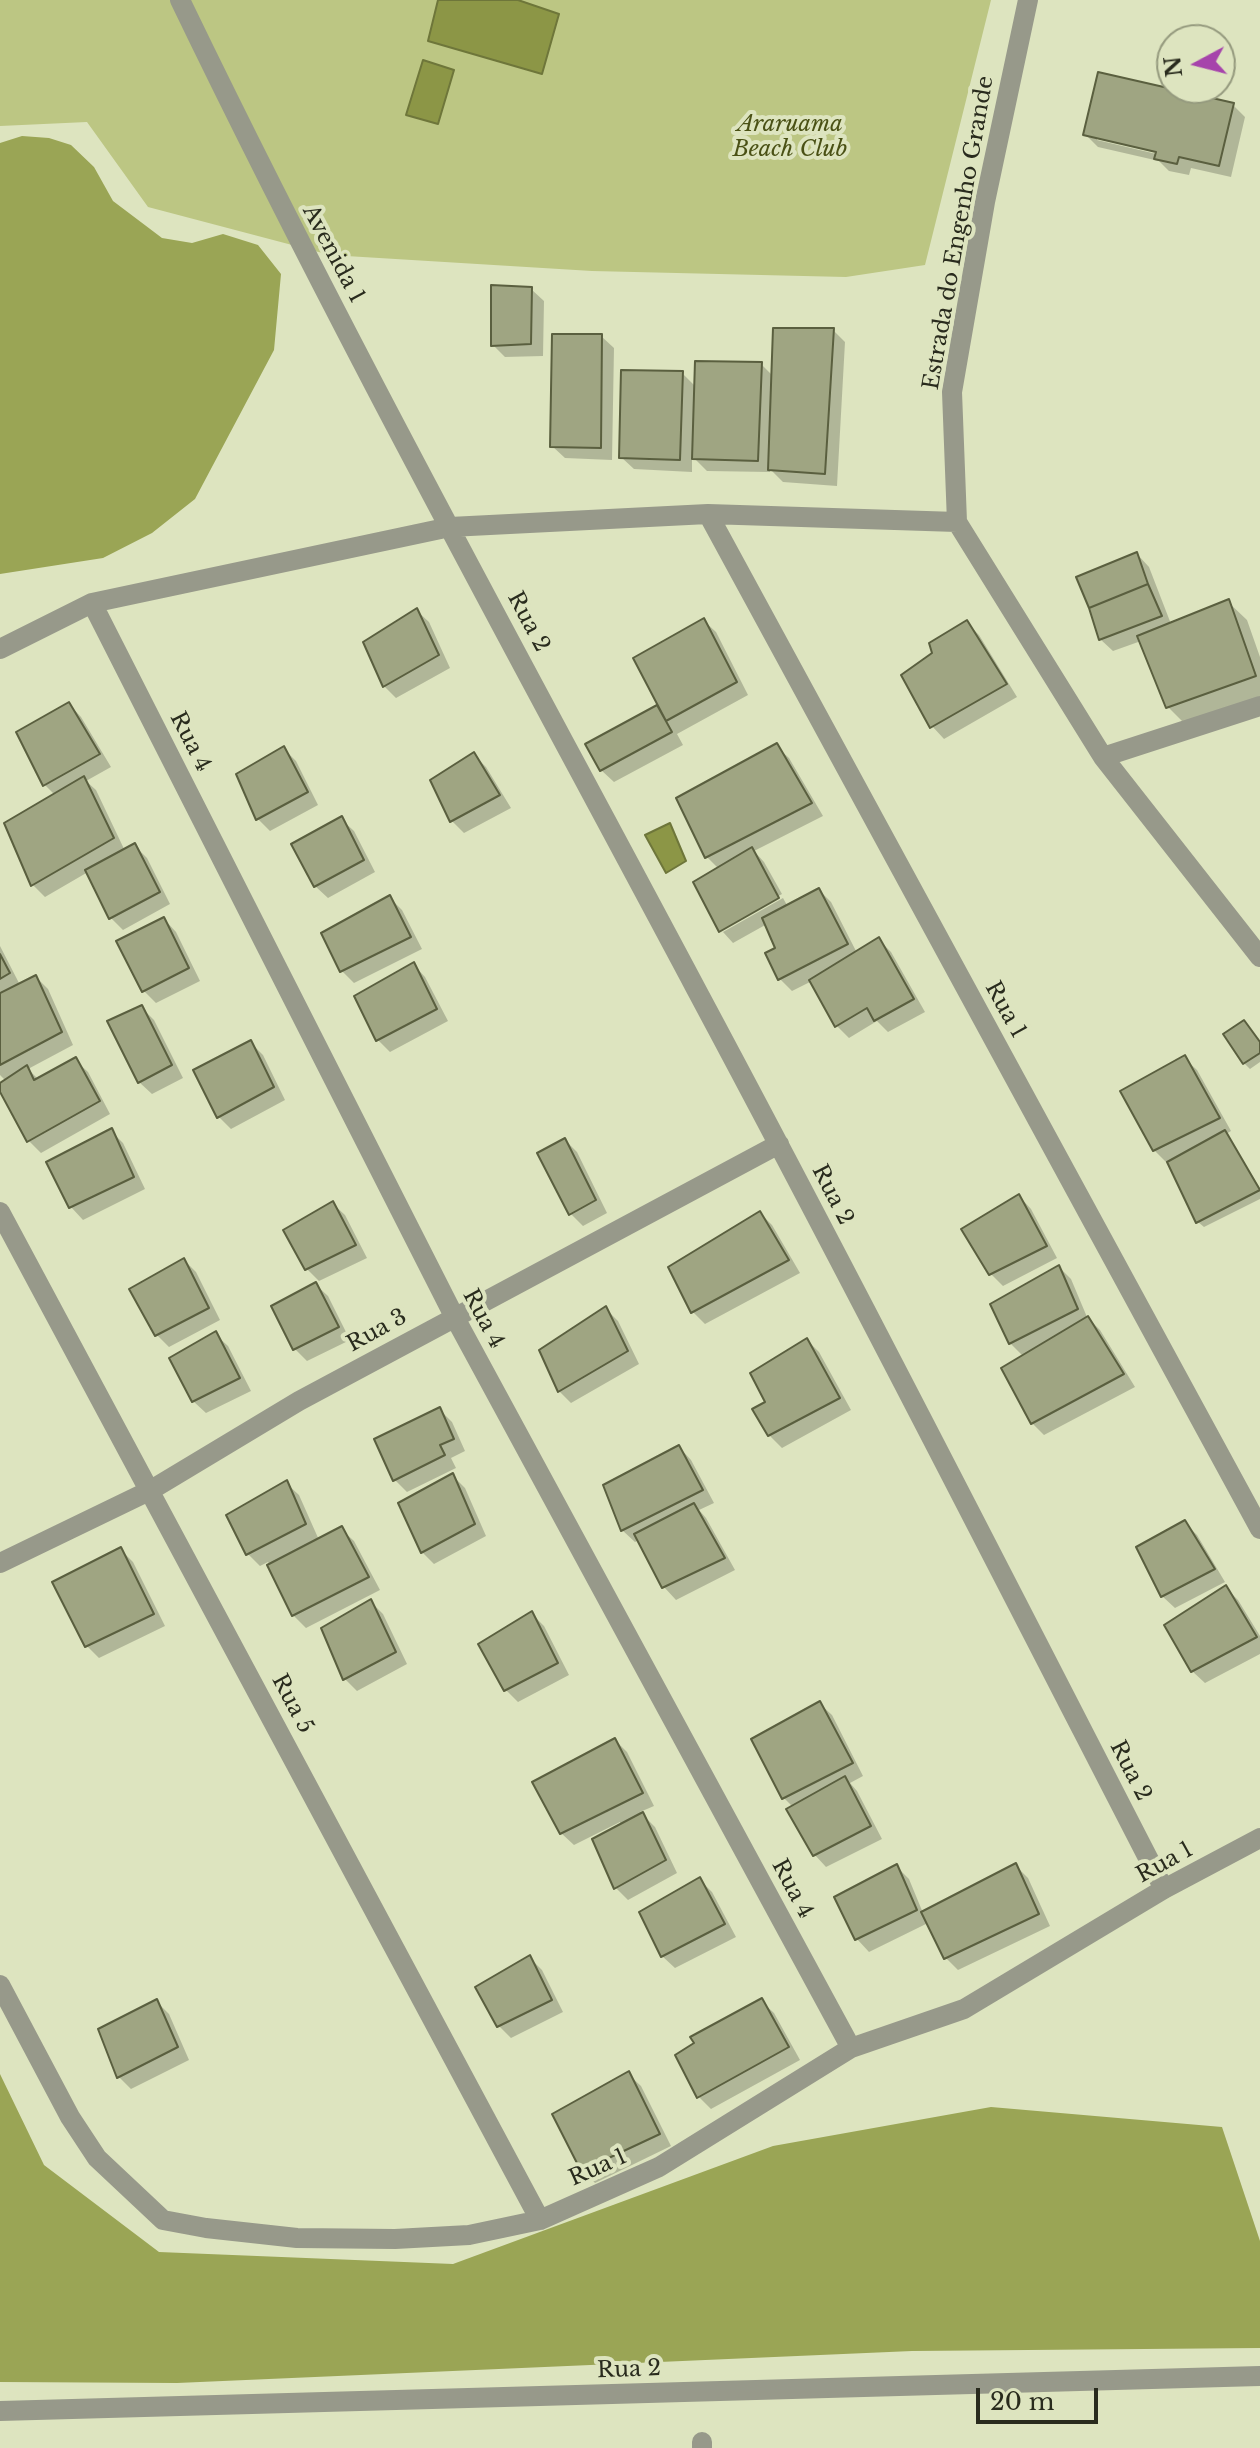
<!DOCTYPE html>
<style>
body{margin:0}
#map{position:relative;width:1260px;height:2448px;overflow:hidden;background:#dde4bf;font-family:"Libre Baskerville",serif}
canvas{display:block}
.north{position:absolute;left:1156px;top:24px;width:80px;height:80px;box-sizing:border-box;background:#dde4bf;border:2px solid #959a7e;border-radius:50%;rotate:263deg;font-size:22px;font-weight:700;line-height:32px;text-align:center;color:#292b1d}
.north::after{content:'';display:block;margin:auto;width:28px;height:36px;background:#a644ab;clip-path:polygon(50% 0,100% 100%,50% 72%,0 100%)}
.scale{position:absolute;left:976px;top:2388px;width:122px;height:36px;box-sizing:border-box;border:4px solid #292b1d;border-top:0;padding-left:10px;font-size:24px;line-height:28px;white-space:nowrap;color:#292b1d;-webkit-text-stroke:6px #dde4bf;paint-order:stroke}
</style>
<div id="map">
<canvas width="1260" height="2448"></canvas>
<div class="north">N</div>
<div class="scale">20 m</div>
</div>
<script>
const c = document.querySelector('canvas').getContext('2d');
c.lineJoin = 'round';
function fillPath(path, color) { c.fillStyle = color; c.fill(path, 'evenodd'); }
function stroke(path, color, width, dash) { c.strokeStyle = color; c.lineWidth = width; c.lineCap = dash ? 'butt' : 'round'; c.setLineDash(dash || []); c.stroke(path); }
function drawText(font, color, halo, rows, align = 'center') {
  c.font = font + ' "Libre Baskerville",serif'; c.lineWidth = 8; c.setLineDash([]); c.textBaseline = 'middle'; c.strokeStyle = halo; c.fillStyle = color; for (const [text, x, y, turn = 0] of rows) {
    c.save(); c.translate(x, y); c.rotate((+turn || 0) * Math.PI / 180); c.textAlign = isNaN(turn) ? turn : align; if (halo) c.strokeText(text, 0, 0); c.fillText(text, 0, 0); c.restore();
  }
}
fillPath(new Path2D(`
 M0,0h991l-66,265 -79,12 -254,-6 -262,-16 -182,-48 -61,-85 -87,4z`), '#bcc683');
fillPath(new Path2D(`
 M22,136l27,2 22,7 23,22 19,34 49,37 30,5 31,-9 35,11 23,29 -7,76 -79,149 -43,34 -49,25 -103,16v-431z
 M0,2074l44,91 115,87 294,12 320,-118 218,-39 231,20 38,114v107l-348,3 -735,32 -177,-1z`), '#9aa555');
const water = new Path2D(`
 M438,0h80l41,14 -17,60 -114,-33z
 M423,60l31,10 -16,54 -32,-9z
 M670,823l16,38 -20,12 -21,-38z`);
fillPath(water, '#8c9646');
stroke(water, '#6e763a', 2);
fillPath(new Path2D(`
 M1233,105l12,12 -14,60 -40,-9 -2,7 -20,-4 -10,-10 -61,-14 -13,-13zM1097,136l69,16 -1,4 -68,-16z
 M531,289l13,12 -1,55 -38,1 -12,-12z
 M833,330l12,12 -8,144 -54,-4 -13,-13v3l-63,-1 -15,-15v16l-58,-3 -13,-12 61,-84 14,14 65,-23 12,12z
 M601,336l13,12 -2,112 -47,-2 -13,-12z
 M1137,554l12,13 22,57 57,-22 19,18 13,37v42l-74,26 -18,-18 -27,-66 -28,10 -13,-12z
 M416,610l13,12 21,46 -54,30 -12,-12z
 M703,620l13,12 32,63 -71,39 6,11 -69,37 -13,-12 -13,-26 72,-39z
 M967,623l12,12 38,62 -73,42 -12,-13 2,-72z
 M69,704l12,13 30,50 -25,14 10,9 29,61 10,-5 12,12 23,46 -47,26 -13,-13 -22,-45 -43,25 -12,-12 -27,-62 49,-28 -10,-10z
 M776,746l13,12 34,58 -69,35 10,11 18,32 -60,34v4l-3,-63 -12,-12z
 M284,749l12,12 22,44 -48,26 -12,-12 -20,-44z
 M474,755l12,12 25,41 -47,25 -12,-12 -19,-41z
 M341,819l13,12 21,41 -47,26 -13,-12z
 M819,890l12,12 26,51 22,-13 12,12 34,60 -37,20 -11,-11 -28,17 -12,-12 -25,-45 -20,10 -12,-12 -3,-30 -10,-25 -34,19 -10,-11 60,-34 5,9z
 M389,897l13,13 20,39 -68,34 -12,-12 -18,-38z
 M164,919l12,13 24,49 -44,22 -12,-12z
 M0,946l20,39 16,-8 12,12 25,56 -45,24 11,11 36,-20 13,12 22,42 -69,39 -13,-13 -28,-52 6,-7 -6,-6z
 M413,964l12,13 23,44 -58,31 -12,-12z
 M141,1007l13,13 29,58 -31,16 -13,-12z
 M1244,1022l16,20v20l-10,7 -6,-6z
 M251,1043l12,12 22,45 -54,29 -12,-12 -23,-46z
 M1184,1058l13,12 34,61 -5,3 34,54v11l-56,28 -6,-5 -29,-61 -3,1 -12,-12z
 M111,1131l12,12 22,46 -62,31 -12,-13 -22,-44z
 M565,1140l12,12 30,61 -24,13 -12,-12z
 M1019,1196l12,13 26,49 -54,28 -13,-13z
 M332,1203l13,12 22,43 -48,23 -12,-12 -21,-38z
 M760,1213l12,12 28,48 -95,51 -12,-12z
 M184,1260l12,12 24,48 -51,27 -12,-12 -25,-45z
 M1059,1267l12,12 16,38 13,13 35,57 -91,48 -12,-12 -8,-66 -14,-14z
 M315,1284l13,12 22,44 -43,21 -12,-12z
 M606,1309l12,12 21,43 -68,39 -12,-12z
 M215,1334l13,12 23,45 -45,22 -13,-12z
 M807,1340l12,12 32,58 -69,38 -13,-13 -1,-32z
 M440,1410l12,12 13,29 -14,7 5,10 -49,24 -13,-13z
 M679,1447l12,13 23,43 -15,7 7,8 29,52 -59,30 -12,-13 -25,-47 -4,2 -13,-12z
 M453,1476l12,12 21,48 -52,28 -12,-12z
 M286,1483l13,12 20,45 22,-11 13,12 26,49 -74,38 -13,-13 -25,-53 -8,4 -12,-12z
 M1185,1523l12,12 28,47 -50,26 -13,-12z
 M121,1550l12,12 32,64 -66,32 -12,-12z
 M1226,1588l12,12 22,36v18l-55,29 -13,-12z
 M371,1602l12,12 24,50 -50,27 -12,-12z
 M531,1613l13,13 25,49 -51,27 -13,-13z
 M819,1703l13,12 31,61 -13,7 7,8 25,48 -56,28 -12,-13 -21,-47 -9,-9z
 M615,1740l12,12 27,54 -14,6 15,15 22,46 -49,27 -12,-12 4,-66 -46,23 -13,-12z
 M896,1866l13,13 14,34 93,-47 12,12 22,48 -92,44 -12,-12 -18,-35 -59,29 -12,-13 -21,-41z
 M699,1879l13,13 24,45 -61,31 -13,-12z
 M530,1958l12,12 21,42 -52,26 -12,-12z
 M761,2001l13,12 26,47 -89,49 -12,-12 -3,-53z
 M157,2002l12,12 20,46 -58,29 -12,-12 -19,-47z
 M628,2074l13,12 30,60 -76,37 -12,-13 -29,-55z`), '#0003');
const building = new Path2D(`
 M1098,72l136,31 -15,63 -40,-9 -2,7 -23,-5 2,-7 -73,-17z
 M491,285l41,2 -1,57 -40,2z
 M773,328h61l-9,146 -57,-4z
 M552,334h50l-1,114 -51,-1z
 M695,361l67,1 -4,99 -66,-2z
 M621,370l62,1 -3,89 -61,-2z
 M1137,552l11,32 -59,24 -13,-31z
 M1148,584l14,32 -63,24 -10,-32z
 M1229,599l27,77 -90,32 -29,-72z
 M417,608l22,47 -56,32 -20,-45z
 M704,618l33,64 -71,39 -33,-63z
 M967,620l40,64 -77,44 -29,-53 31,-22 -3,-10z
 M69,702l31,52 -57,32 -27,-54z
 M657,705l15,27 -72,39 -15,-27z
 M777,743l35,60 -107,55 -29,-60z
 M284,746l24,46 -52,28 -20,-46z
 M474,752l26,43 -50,27 -20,-42z
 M84,776l30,62 -83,48 -27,-63z
 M342,816l22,44 -50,27 -23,-43z
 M135,843l25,49 -51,27 -24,-49z
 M752,847l27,51 -60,34 -26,-50z
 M819,888l29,56 -70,36 -13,-27 10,-5 -13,-30z
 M390,895l21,42 -71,35 -19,-39z
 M164,917l25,51 -47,24 -26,-51z
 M879,937l35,62 -40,22 -7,-13 -32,19 -26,-47z
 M0,954l10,19 -10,6z
 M414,962l23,47 -61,32 -22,-45z
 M36,975l26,57 -62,33v-72z
 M142,1005l30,60 -34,18 -31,-62z
 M1244,1020l16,22v11l-17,11 -20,-30z
 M251,1040l23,47 -57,31 -24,-48z
 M1185,1055l35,63 -67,33 -33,-60z
 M76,1057l24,44 -73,41 -27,-50v-9l27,-18 7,15z
 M112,1128l22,49 -65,31 -23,-46z
 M1225,1130l35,60 -64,33 -29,-61z
 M565,1138l31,62 -27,15 -32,-62z
 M1019,1194l28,52 -58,29 -28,-46z
 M333,1201l23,44 -51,25 -22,-40z
 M760,1211l29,49 -98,53 -23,-46z
 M184,1258l25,50 -54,28 -26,-47z
 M1059,1265l19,44 -69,35 -19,-40z
 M316,1282l23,45 -46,23 -22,-44z
 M606,1306l22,45 -70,41 -19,-42z
 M1088,1316l36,58 -93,50 -30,-56z
 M216,1331l24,47 -48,24 -23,-44z
 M807,1338l33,60 -72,38 -16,-27 13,-7 -15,-29z
 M440,1407l14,32 -14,6 5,10 -52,26 -19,-42z
 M679,1445l24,45 -82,41 -18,-46z
 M453,1473l22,51 -54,29 -23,-50z
 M287,1480l19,44 -60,31 -20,-40z
 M694,1503l31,55 -63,30 -28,-54z
 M1185,1520l30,49 -54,28 -25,-50z
 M342,1526l27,51 -77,39 -25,-51z
 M121,1547l33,67 -69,33 -33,-65z
 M1226,1585l31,52 -66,35 -27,-47z
 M371,1599l25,53 -53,28 -22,-52z
 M532,1611l26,52 -54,28 -26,-47z
 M820,1701l33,62 -71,36 -31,-60z
 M615,1738l28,55 -83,41 -28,-52z
 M845,1776l26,50 -58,30 -27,-47z
 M643,1812l23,48 -52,29 -22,-50z
 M1016,1863l23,51 -95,45 -23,-47z
 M897,1864l20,46 -62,30 -21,-43z
 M700,1877l25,47 -64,33 -22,-45z
 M530,1955l22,45 -55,27 -22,-40z
 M762,1998l27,49 -92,51 -22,-43 19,-12 -4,-6z
 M157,1999l21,48 -61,31 -19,-49z
 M629,2071l31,63 -79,37 -29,-57z`);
fillPath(building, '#9fa582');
stroke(building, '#5a5f3f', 2);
stroke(new Path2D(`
 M180,0c161,334 341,660 515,987 160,299 314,601 469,902
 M1028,0l-43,202 -33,190 5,130 146,235 157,200
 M708,514l552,1015
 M92,603l362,713 397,732
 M0,649l92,-46 358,-76 258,-13 249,8
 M1103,757l157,-51
 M0,1212l540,1008
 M0,1563l151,-73 148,-89 480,-257
 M0,1985l70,132 27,41 66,62 43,8 91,10 98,1 74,-4 71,-15 119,-53 192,-119 113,-39 200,-120 96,-51
 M0,2411l1260,-35
 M702,2442v6`), '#97998a', 20);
drawText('italic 22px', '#4a5115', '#dde4bf', [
 ["Araruama",790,125],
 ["Beach Club",790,150]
]);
drawText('22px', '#292b1d', '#dde4bf', [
 ["Estrada do Engenho Grande",959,233,-80],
 ["Avenida 1",333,254,62],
 ["Rua 2",528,622,62],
 ["Rua 4",190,742,63],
 ["Rua 1",1005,1010,61],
 ["Rua 2",832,1195,63],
 ["Rua 4",483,1319,62],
 ["Rua 3",377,1331,-29],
 ["Rua 5",292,1704,62],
 ["Rua 2",1130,1771,63],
 ["Rua 1",1165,1863,-29],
 ["Rua 4",792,1889,62],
 ["Rua 1",598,2168,-24],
 ["Rua 2",629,2370,-2]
]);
</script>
